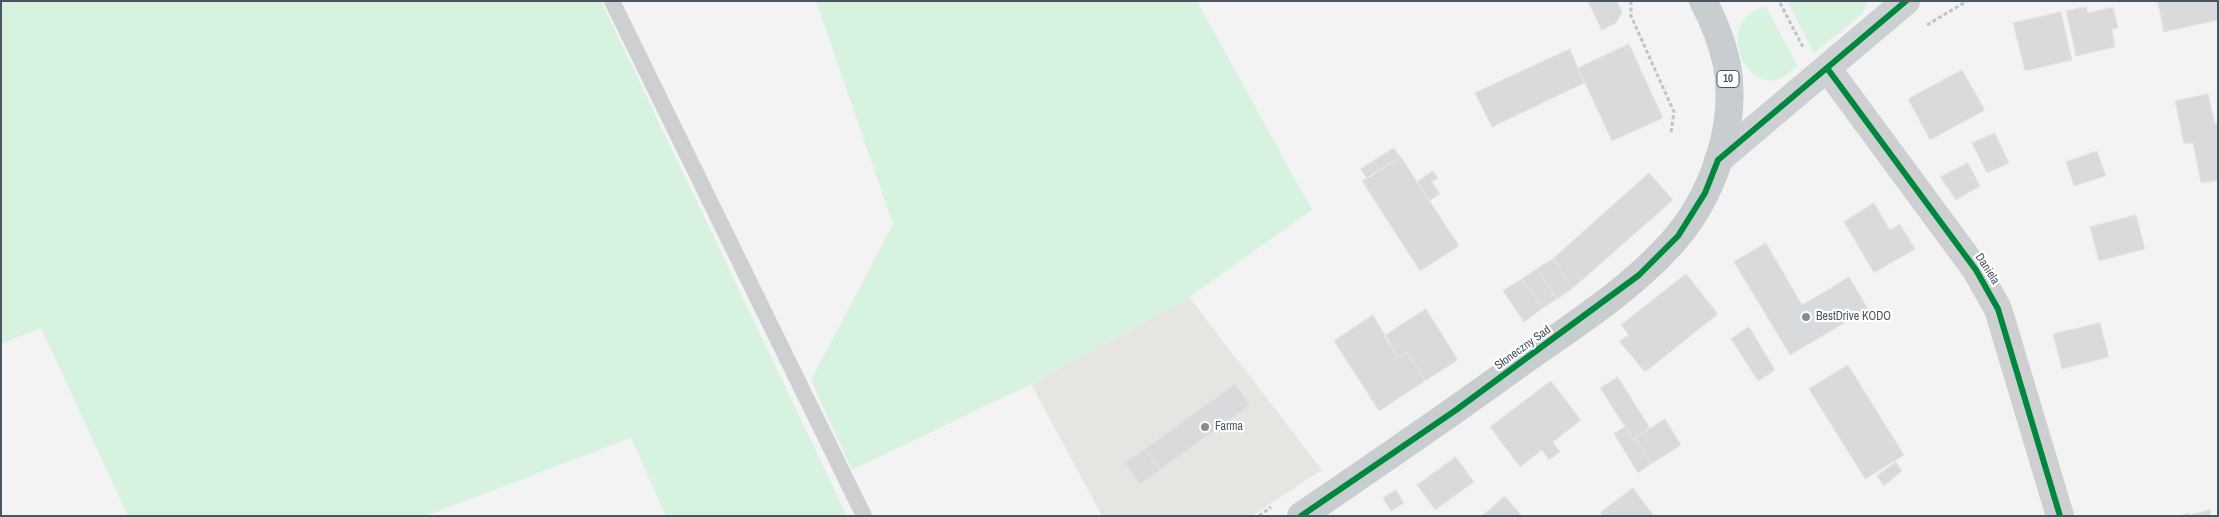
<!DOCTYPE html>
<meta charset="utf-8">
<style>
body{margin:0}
#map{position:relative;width:2219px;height:517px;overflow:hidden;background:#f3f3f3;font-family:"Archivo Narrow",sans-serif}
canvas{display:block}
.frame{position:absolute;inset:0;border:2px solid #495660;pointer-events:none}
</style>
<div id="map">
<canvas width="2219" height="517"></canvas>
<div class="frame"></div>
</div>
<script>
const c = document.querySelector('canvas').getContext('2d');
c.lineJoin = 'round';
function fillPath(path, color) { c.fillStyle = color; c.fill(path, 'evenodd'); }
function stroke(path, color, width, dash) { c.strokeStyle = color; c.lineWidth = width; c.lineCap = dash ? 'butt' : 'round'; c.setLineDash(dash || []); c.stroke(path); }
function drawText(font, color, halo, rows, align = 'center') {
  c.font = font + ' "Archivo Narrow",sans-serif'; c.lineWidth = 4.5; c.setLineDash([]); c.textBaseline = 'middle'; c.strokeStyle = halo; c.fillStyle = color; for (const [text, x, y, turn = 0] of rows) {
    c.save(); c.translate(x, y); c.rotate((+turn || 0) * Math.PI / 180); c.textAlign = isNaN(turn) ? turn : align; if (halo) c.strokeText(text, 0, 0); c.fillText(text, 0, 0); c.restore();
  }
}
fillPath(new Path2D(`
 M1189,297l133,173 -70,46h-150l-71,-132z`), '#e6e5e2');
fillPath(new Path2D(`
 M1,1h600l246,515h-181l-35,-78 -206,78h-297l-87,-188 -40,16z
 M816,1h381l115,209 -131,93 -150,81 -179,86 -41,-90 82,-156z
 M1787,1h81l-6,13 -48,39z
 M1765,6l33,60c-7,5 -14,12 -23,14 -30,5 -48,-42 -30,-62 5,-5 14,-9 20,-12z`), '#d8f2e0');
const building = new Path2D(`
 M1588,1h29l5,11 -6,11 -14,7z
 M2158,1h60v19l-54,12z
 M2086,7l2,6 25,-6 5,21 -6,1 3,18 -39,9 -10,-45z
 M2061,12l11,48 -47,11 -12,-48z
 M1629,44l34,74 -51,23 -34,-73z
 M1570,49l14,34 -92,44 -17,-34z
 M1962,70l23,40 -55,30 -22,-41z
 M2208,94l7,30 3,-1v57l-17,3 -8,-40 -9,1 -9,-43z
 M1995,133l14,30 -22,10 -15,-30z
 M1394,148l6,9 -33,22 -6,-10z
 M2097,151l9,25 -32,10 -8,-24z
 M1400,157h1l58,89 -39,25 -58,-90z
 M1968,163l12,23 -24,14 -16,-23z
 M1433,171l5,7 -6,4 8,12 -11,7 -12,-19z
 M1649,173l24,27 -100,88 -20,-29z
 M1874,203l16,27 10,-6 15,25 -41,24 -30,-51z
 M2136,215l9,34 -46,12 -9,-34z
 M1766,243l36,62 47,-28 19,32 -78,46 -56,-93z
 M1553,259l20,29 -16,11 -20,-30z
 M1537,269l20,30 -14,9 -21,-29z
 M1686,274l32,40 -73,58 -26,-31 10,-6 -8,-10z
 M1522,279l21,29 -19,14 -21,-31z
 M1426,309l32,51 -33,21 -18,-29 -9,5 -14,-21z
 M1373,315l25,42 9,-5 18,29 -46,30 -45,-70z
 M2100,323l9,34 -47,12 -9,-35z
 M1749,327l26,43 -17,11 -27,-42z
 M1848,365l56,90 -39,24 -56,-90z
 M1618,377l30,48 1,4 -16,10 -33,-51z
 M1551,381l30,39 -28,22 7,10 -11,8 -7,-10 -22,17 -30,-40z
 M1235,384l15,21 -90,65 -15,-21z
 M1665,419l16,26 -30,19 -16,-26z
 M1625,427l8,12 2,-1 16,26 -13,9 -24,-39z
 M1145,449l15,21 -20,14 -15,-21z
 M1456,457l18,25 -39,28 -18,-25z
 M1896,462l6,9 -18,15 -7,-10z
 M1633,488l21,28h-51l-3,-3z
 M1396,490l8,13 -13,8 -8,-13z
 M1505,496l17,20h-40z
 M2210,510l1,6h-33l11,-3v2z`);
fillPath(building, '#d9dadb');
stroke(building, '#e4e5e6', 1);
stroke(new Path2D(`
 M1631,1v15l43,96 -3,20
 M1780,3l24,46
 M1927,25l40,-24
 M1259,516l12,-9`), '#bac7c2', 3, [4, 2.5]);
stroke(new Path2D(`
 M612,1l252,515`), '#cdcfd1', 16);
stroke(new Path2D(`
 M1827,68l149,202 22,39 62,207`), '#cdcfd1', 28);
stroke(new Path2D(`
 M1718,160l188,-159`), '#cdd0d3', 28);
stroke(new Path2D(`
 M1301,516c72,-49 144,-98 214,-149 53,-38 110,-73 154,-121 43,-46 69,-119 58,-181 -5,-23 -13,-44 -24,-64`), '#c8cdd0', 28);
stroke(new Path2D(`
 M1827,68l149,202 22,39 62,207
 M1301,516l155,-106 183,-135 39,-39 27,-43 13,-33 188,-159`), '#00873e', 6);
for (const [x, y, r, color] of [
 [1806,317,5,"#848d93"],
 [1205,427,5,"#848d93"]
]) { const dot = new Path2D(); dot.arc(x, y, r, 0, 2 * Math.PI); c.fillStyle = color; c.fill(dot); stroke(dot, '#fff', 2); }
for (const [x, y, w] of [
 [1728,79,22]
]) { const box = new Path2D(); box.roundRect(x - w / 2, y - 8.5, w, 17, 4); c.fillStyle = '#fff'; c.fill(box); stroke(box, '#495660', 1); }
drawText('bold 11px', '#495660', null, [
 ["10",1728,79]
]);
drawText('12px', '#495660', '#fff', [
 ["Daniela",1987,269,57],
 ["Słoneczny Sad",1523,348,-36]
]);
drawText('12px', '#495660', '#fff', [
 ["BestDrive KODO",1816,317],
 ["Farma",1215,427]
], 'left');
</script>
